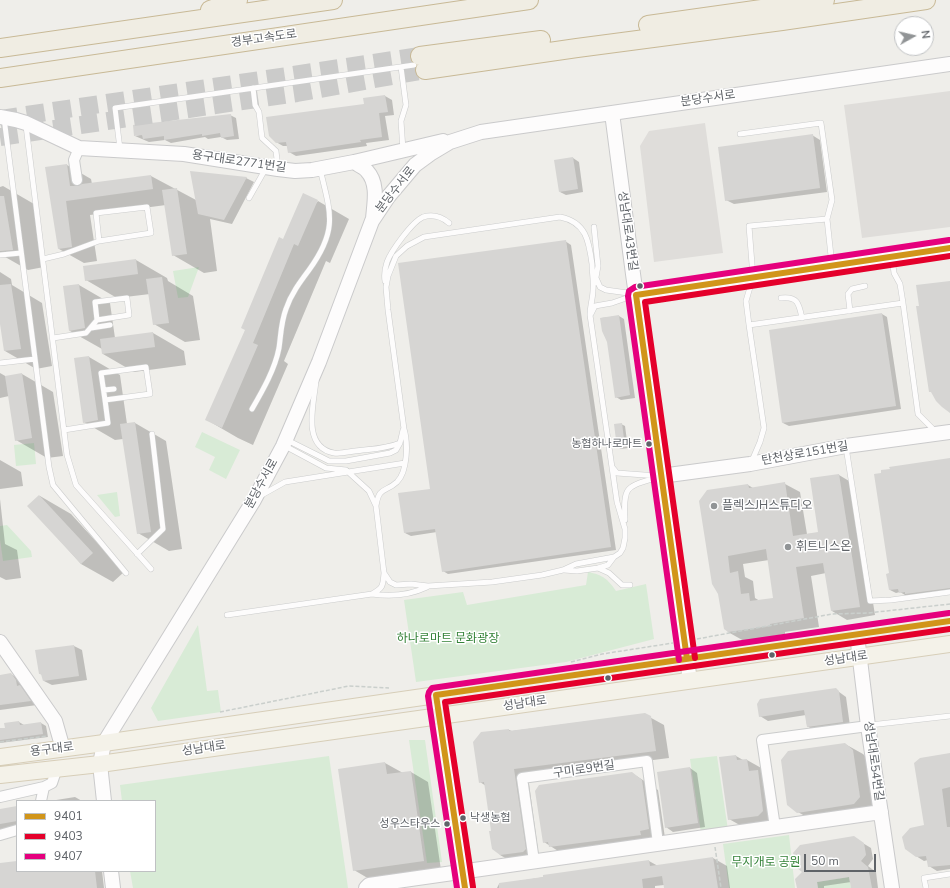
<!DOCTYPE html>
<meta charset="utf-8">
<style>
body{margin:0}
#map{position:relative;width:950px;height:888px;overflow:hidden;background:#efeeea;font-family:"Nunito Sans",sans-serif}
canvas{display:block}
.legend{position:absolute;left:16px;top:800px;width:140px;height:72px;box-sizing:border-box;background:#fff;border:1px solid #bfc1c3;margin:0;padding:5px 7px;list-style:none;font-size:12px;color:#5f6368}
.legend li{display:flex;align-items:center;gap:8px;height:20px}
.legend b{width:20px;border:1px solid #bfc1c3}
.north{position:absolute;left:894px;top:16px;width:40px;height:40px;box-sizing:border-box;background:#fff;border:1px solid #bfc1c3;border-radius:50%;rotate:82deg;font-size:11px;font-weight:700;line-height:16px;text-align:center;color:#5f6368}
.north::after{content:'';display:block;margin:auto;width:14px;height:18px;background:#919496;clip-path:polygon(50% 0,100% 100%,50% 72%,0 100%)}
.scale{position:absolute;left:804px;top:854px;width:72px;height:18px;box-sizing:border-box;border:2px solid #5f6368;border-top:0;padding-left:5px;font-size:12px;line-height:14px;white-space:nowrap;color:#5f6368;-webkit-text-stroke:3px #fff;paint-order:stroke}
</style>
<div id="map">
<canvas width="950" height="888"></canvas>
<ul class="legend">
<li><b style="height:5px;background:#d1951a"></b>9401</li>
<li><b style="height:5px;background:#e4002b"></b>9403</li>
<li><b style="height:5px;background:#e5007d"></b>9407</li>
</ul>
<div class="north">N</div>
<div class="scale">50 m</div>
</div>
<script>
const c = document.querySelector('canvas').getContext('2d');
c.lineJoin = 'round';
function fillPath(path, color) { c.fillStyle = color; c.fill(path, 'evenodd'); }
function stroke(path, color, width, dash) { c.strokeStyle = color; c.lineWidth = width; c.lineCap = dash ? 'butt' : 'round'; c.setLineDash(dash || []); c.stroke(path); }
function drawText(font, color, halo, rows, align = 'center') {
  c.font = font + ' "Nunito Sans","Noto Sans KR",sans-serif'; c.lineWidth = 3; c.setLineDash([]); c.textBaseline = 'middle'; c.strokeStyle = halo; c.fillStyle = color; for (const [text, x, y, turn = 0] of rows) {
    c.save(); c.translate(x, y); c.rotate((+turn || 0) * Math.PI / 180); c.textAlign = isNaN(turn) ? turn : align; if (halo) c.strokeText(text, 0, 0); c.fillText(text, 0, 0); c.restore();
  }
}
fillPath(new Path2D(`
 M950,91v136l-88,11 -18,-133z
 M705,123l18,130 -69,9 -14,-116 9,-15z`), '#dfddda');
fillPath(new Path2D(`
 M199,267l-11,30 -10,1 -5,-27z
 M202,432l38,18 -14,29 -17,-9 6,-13 -20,-10z
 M34,443l2,21 -20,2 -2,-21z
 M117,492l3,24 -5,1 -18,-22z
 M7,525l24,26 1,6 -29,4 -3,-21v-14z
 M588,572c15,3 20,7 28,19l30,-7 8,55 -88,23 -150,20 -12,-82 59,-8 4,13 119,-20z
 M198,625l9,66 11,-1 3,22 -63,9 -7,-13z
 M409,740h16l17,122 -15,1z
 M329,756l19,132h-215l-3,-17h25v-70h-33l-2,-16z
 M717,756l11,74 -27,3 -11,-74z
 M789,835l6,53h-66l-6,-44z
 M849,877l2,11h-33l-1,-6z`), '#d8ebd6');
fillPath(new Path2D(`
 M385,96l7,4 2,15 -9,1 4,24 -23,3 1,3 -71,10 -7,-4 -1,-6h-5l-7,-4z
 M230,115l6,3 3,21 -12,1 -6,-3 -13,2 -3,-2 -34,6 -6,-3 -16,2 -14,-6z
 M812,135l8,5 7,52 -93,12 -8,-4z
 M573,158l6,4 4,30 -17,3 -6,-3z
 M67,165l24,14 1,5 59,-8 45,24 50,-22 8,4 -22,42 -22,-5 7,52 -13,2 -31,-18 -7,-50 -76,10 7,46 -13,2 -25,-14z
 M3,186l31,18 10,63 -16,3 -28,-16v-67z
 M318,201l31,18 -19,44 -4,-2 -42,100 4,3 -35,81 -15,-7 -31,-18 77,-180z
 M565,241l6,4 45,305 -168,24 -5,-3 -6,-39 -26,4 -6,-3 26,-44z
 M136,260l31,18 1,3 25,15 7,44 -15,2 -31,-18 -4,-30 -33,4 -31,-18z
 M0,272l11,7 1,6 30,18 10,63 -16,3 -31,-18 -5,-34z
 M79,285l31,18 5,35 38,-5 31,18 2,14 -52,7 -31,-18 -1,-5 -32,-18 -6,-44z
 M882,314l5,3 14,92 -112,17 -6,-3 -13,-92z
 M619,316l5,3 11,79 -14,2 -5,-3 -8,-55 -7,-24z
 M89,357l31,18 7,49 8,-1 31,18 16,108 -13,2 -31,-18 -15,-94 -8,1 -31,-18z
 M0,373l7,4 15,-3 31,18 10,64 -16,2 -31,-18 -7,-44 -9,2z
 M621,424l4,2 3,22 -7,1 -4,-2z
 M0,460l21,12 2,14 -23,3z
 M950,460v131l-38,6 -3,-2h-4l-5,-3 -4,1 -6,-3 1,-16z
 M839,475l15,9 21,131 -28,5 -15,-9 -6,-38 -15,3 8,51 -34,5v2l-41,7 -16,-9 -9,-38 -6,-10 35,-99 5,3 32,-4 15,8 7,42 12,-1zM769,560l6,39 -15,2 -5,-3 -2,-17 -8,-4 -2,-13z
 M40,496l31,18 53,58 -11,10 -32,-18 -52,-58z
 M0,499l5,45 12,6 4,28 -15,2 -6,-3z
 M74,646l8,4 5,30 -35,5 -8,-4 -1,-6 -3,-1 -4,-23z
 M11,674l8,5 18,26 -37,5v-34z
 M835,689l11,8 4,29 -35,5 -8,-5 -1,-11 -38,6 -8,-5z
 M644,714l20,11 5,33 -141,18 11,81 -25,6 -14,-8 -8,-24 -6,-45 -6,-4 29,-52 3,1z
 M19,722l5,3 17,-2 5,3 2,11 -48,6v-14h6z
 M845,744l18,10 7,7 7,46 -62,15 -17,-10z
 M950,754v115l-13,2 -8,-5 -1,-6 -4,1 -8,-5z
 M736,756l7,4h4l16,9 1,6 9,5 6,40 -34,8 -16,-9z
 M385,763l18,10 8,-1 17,10 13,88 -70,10 -17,-10 -15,-100z
 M690,768l7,5 8,54 -32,5 -7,-5z
 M632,773l26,17 7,48 -99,18 -22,-14z
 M75,797l7,4h-32z
 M17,807v19l-17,7v-23z
 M861,842l10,6 2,11 -5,7 8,6 2,16h-26l-1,-6 -27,4v2h-26z
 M713,858l14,8 3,22h-65l-1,-3 -9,1v2h-158l2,-4 150,-23 9,5z
 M17,862v9h85l2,17h-104v-24z`), '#0003');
fillPath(new Path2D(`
 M385,95l3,17 -9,1 3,24 -22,3 1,2 -73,11 -2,-11 -10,1 -7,-7 -3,-19 98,-13 -1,-6z
 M231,114l3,22 -13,2 -1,-5 -18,3v-2l-38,6v-4l-21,3 -1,-4 -8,1 -1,-11z
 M813,134l7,54 -95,13 -7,-54z
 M573,157l5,32 -19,3 -5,-32z
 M67,164l3,22h8l4,-2 69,-9 2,14 -87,12 6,46 -14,2 -13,-82z
 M190,171l57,6 -23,43 -26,-6z
 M177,188l10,66 -15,2 -10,-66z
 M303,193l15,7 -20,46 -4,-2 -41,99 5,2 -36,83 -17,-8 40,-90 -4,-2 38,-91 4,2z
 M0,196h4l9,54 -13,1z
 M566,240l45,307 -169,25 -7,-43 -31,4 -6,-40 32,-4 -32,-226z
 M136,259l2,15 -53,7 -2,-15z
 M162,277l7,46 -16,2 -7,-46z
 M950,281v132l-8,-6 -6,-6 -5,-9h-2l-13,-86h3l-3,-21z
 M11,284l10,65 -17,2 -4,-27v-39z
 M79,284l6,44 -16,3 -6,-45z
 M882,313l14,93 -114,17 -13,-93z
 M619,315l11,80 -15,3 -8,-56 -5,-11 -2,-13z
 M153,332l2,15 -53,7 -2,-15z
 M89,356l9,64 -15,3 -9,-65z
 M22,373l10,65 -17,3 -10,-65z
 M135,422l16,110 -14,2 -17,-110z
 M622,423l3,24 -8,1 -3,-24z
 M950,458v130l-45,6v-2l-6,1 -1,-4 -9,1 -3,-16 3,-1 -15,-99 7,-1v-3l9,-1 -1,-2z
 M839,474l21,133 -29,4 -8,-48 -27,4 8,51 -34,6v2l-42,6 -4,-3 -6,-35 -6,-10 -13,-83 8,-11 41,-6 1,4 36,-6 8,54 25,-4 -8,-54zM766,549l7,49 -23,3 -1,-8 -8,1 -3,-23 -8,2 -2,-17z
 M39,495l54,58 -12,11 -54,-58z
 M74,645l5,31 -36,5 -2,-7h-2l-4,-24z
 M11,673l5,7 1,6 3,-1 11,16 -31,4v-30z
 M836,688l3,3 4,31 -36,5 -3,-17 -45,7 -2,-13 3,-5z
 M645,713l6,3 5,35 -142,18 12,80 -3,3 -23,3 -8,-6 -3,-18h2l-7,-49 -5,1 -6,-41 8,-10 28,-3v2z
 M19,721l1,4 21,-3 2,12 -43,6v-12h5l-1,-5z
 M845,743l8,7 7,47 -6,7 -57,9 -10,-8 -6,-45 7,-9z
 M950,753v34l-8,2 5,38h3v38l-22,2 -2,-11 -10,1 -11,-8 -3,-12 8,-9 14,-3 -10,-62 6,-5z
 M736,755l1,5 10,-1 2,12 9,-1 5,41 -5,5 -30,4 -9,-63z
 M385,762l2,12 24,-3 13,90 -71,10 -15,-102z
 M690,767l8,56 -33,5 -8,-56z
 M632,772l10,8 7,49 -9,2 1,4 -92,12 -1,-5 -5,1 -8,-52 4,-6z
 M17,806v15l-17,3v-15z
 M854,836l10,7 2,12 -5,6 7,6 4,21h-21l-2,-11 -32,5 1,6h-21l-2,-9 7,-7 -6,-5 -3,-14 7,-8z
 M713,857l5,31h-54l-2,-12 -20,3 1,9h-144v-5l44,-6v-2l106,-15 1,6z
 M17,861v10h78l2,17h-97v-25z`), '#d6d5d3');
stroke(new Path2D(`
 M0,119l420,-63
 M0,137l297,-44 128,-23`), '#cbcbca', 18, [18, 9]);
const lane = new Path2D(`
 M401,67l5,38 -5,16 2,29
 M253,88l2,17 4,7 3,26 14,13 2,17
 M4,118l45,349 4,18 73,88
 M26,126l41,329 9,30 75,84
 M740,134l81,-11 11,77 -5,19
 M120,149l-5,-41 299,-43
 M249,198l17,-30
 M594,227l4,39 -3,17
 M0,255l21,-2
 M892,258l2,15 6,11 3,19
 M43,259l21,-5 35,-13 52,-8 -4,-26 -51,6 3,28
 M832,265l-5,-46 -78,7 4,51 -7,24 3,24 154,-22 15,111 18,18
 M596,278l4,9 6,3 29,4
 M385,281c-1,-6 0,-13 2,-19 4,-11 25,-40 36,-45 10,-3 19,0 26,6
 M781,298c17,-2 18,6 21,20
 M850,311l-2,-17 4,-5 13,-3
 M591,314l4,-8 17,-3 23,-8
 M749,325l15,103 -4,14 -9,21
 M91,328l19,-3
 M53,338l33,-5 11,-13 32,-5 -2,-17 -32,4 2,18
 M0,363l35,-4
 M316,381c-2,22 -15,66 18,72 6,1 14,-1 21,-2 16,-2 31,-2 45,-8l3,-13
 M104,390l10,-1
 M252,409c11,-19 23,-40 27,-61 2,-14 2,-26 7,-39 5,-15 14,-27 23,-39 29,-40 22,-56 11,-101
 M64,430l44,-7 -3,-23 45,-6 -4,-27 -45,6 4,27
 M287,440l42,21h17l44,-8 6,-3 4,-7
 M285,446l41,22 20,2 23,21 7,15 8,67 6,9 6,3 15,-1 17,2 64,-4 50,-7 21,-5 13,-6 38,-7 6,-4 3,-5 2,-10v-9l-8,-27 -27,-187c0,-9 3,-17 3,-25 1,-9 -1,-17 -1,-26 -3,-23 -6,-42 -32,-47l-136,20 -17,9 -11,10 -8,20 -2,11 2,23 16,119c4,13 4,42 -7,53 -12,11 -18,4 -21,24
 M846,447l24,154 21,-1 59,-8
 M613,468l4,5 41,3
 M260,496l25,-14 120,-19
 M625,520c-2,-36 2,-33 34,-43
 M137,554l26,-25 -11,-95
 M598,568l10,-3 6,-8
 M564,570l13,1 21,-3 11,5 13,12h8
 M372,594c11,-6 11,-8 12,-21
 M227,615l145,-21c19,3 38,1 55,-7
 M870,725l80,-9
 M926,888l-2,-10 26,-4`);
const street = new Path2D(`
 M77,180l-3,-20 5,-12
 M0,797l44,-10 8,-4 5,-15
 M41,801l3,-14
 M775,827l-13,-87 106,-14
 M0,835l17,-5
 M534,861l-12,-83 125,-17 11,82`);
const secondary = new Path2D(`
 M612,113l21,161 57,407
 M0,117l16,3 10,3 53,25 105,6 94,15 17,2 17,-1 42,-8 89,-21
 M354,162c4,3 10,5 13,9 12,13 7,33 6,48
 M636,295l314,-47
 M661,476l89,-12 96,-18 104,-14
 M857,635l11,91 24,162
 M0,642l55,79 8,28
 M436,695l29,193
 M104,801l-4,-37 4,-21 150,-243 29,-54 36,-84 53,-141 16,-24 27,-32 15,-11 20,-12 31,-10 469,-68
 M111,871l2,17
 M366,888l3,-3 512,-73`);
const primary = new Path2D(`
 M0,757l104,-14 846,-122
 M0,775l100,-11 850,-120`);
const highway = new Path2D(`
 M210,10l28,-10
 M648,25l177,-25
 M0,48l333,-48
 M420,56l121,-16
 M425,70l152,-22 205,-27 144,-21
 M0,78l529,-78`);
stroke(lane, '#cbcccc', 6);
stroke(street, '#cbcccc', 12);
stroke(secondary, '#cacacb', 16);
stroke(primary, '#d7ceb8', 18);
stroke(highway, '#c8b996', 20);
stroke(new Path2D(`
 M697,639l135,-25 36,-1 82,-9
 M571,662l31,-8 71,-11
 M220,712l129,-26 40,2
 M0,742l48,-6
 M715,847l6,41`), '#cacfcc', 1.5, [4, 2]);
stroke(lane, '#fdfcfc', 5);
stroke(street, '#fdfcfc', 10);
stroke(secondary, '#fdfcfc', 14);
stroke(primary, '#f4f2e9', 16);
stroke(highway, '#f0ede3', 18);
stroke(new Path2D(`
 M687,659l-51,-364 314,-47
 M436,695l514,-74
 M436,695l29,193`), '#d1951a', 6);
stroke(new Path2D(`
 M695,658l-50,-356 305,-46
 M473,887l-28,-185 505,-73`), '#e4002b', 6);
stroke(new Path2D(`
 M679,660l-51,-364 1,-5 6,-4 314,-47
 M457,888l-29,-192 1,-4 3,-4 517,-75`), '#e5007d', 6);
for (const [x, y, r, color] of [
 [640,286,3.5,"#5f6368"],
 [649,444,3.5,"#5f6368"],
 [714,506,4,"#919496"],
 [788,547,4,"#919496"],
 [772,655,3.5,"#5f6368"],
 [608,678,3.5,"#5f6368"],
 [463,818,3.5,"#5f6368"],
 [447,824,3.5,"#5f6368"]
]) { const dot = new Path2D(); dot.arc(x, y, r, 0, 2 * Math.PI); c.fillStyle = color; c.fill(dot); stroke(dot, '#fff', 1.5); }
drawText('11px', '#5f6368', '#fff', [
 ["농협하나로마트",642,444],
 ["낙생농협",470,818,"left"],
 ["성우스타우스",440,824]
], 'right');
drawText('12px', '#5f6368', '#fff', [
 ["경부고속도로",264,39,-8],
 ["분당수서로",708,99,-8],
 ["용구대로2771번길",239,162,8],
 ["분당수서로",396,190,-52],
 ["성남대로43번길",627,231,82],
 ["탄천상로151번길",805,454,-10],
 ["분당수서로",262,484,-61],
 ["성남대로",846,659,-8],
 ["성남대로",525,704,-8],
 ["성남대로",204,749,-8],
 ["용구대로",52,750,-7],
 ["성남대로54번길",873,761,82],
 ["구미로9번길",584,770,-8]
]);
drawText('12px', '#5f6368', '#fff', [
 ["플렉스JH스튜디오",722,506],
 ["휘트니스온",796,547]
], 'left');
drawText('12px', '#348238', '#fff', [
 ["하나로마트 문화광장",448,639],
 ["무지개로 공원",766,863]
]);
</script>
